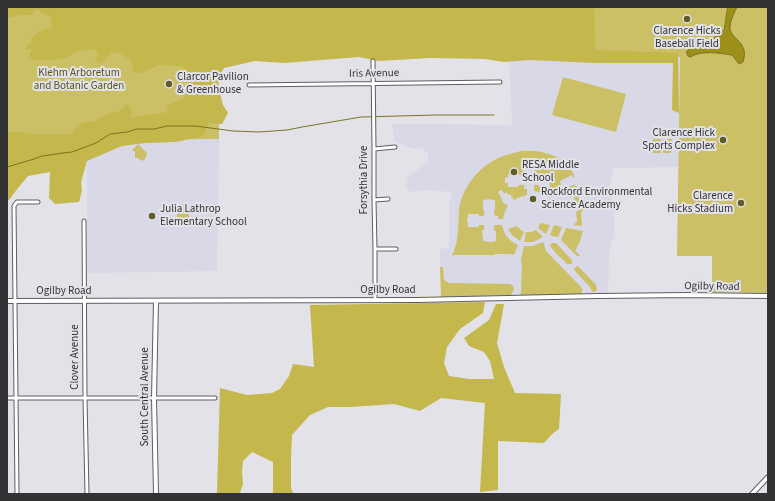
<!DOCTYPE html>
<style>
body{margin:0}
#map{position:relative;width:775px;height:501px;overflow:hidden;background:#e2e2e8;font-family:"Source Sans 3",sans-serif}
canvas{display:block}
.frame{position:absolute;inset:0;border:8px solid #333335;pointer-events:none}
</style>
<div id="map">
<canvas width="775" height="501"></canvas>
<div class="frame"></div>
</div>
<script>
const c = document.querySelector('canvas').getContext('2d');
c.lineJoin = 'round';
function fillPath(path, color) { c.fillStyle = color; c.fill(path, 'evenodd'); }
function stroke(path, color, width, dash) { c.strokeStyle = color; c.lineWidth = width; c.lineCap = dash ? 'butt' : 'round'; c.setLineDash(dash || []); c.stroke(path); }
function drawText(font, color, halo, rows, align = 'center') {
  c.font = font + ' "Source Sans 3",sans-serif'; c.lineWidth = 4; c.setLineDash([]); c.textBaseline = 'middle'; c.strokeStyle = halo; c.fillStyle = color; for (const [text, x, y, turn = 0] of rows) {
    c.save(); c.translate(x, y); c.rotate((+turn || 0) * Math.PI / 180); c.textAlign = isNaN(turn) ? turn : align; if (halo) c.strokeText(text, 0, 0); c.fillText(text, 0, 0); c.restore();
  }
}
fillPath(new Path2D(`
 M594,52l86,5 -2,110 -64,1 -5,20 5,21v25l-5,19 -1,41 -167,3 -1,-48 9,-1v-44l3,-12 -27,-2 -15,2 -4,-6 2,-9 21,-16 -1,-8 -7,-5 -8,1 -19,-8 -2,-17 120,1 -3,-72z
 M219,139l-2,132 -130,2v-120l43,-13z`), '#d9d8e6');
fillPath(new Path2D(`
 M7,7h761v286l-56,-1v-36h-35l3,-199 -86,-5 -359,5 -16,9v73l-89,1 -123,38z
 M563,77l63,17 -10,38 -64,-17z
 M653,139h8v14h-8z
 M663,139h9l-1,14h-8z
 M138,144l9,9 -1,5 -4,3 -4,-3h-3v-6l-3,-2z
 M521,151c20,-2 48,5 54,27h-1l-2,-3 -12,6 1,4 -6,3 -8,8 -5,-3 -8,-2v-6h5v2h11v-5h2v-3h-2v-5h-11l-1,2h-4v-6h2l-1,-10h-4v-2h-5l-1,2h-3v10l2,1v4h-5v-1h-11v3l-3,1v5h3v4h10l1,-2h5v4h3v6l-7,2 -6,3 -4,-6 -1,1 -3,-3 -1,2 -4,-4 -2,1 -1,2 3,3 -1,1 3,4 -1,1 3,2h1l2,2 -3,5 -2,8h-5v-3l-4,-1v-5h1v-10h-4v-1l-8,1v10h1v6h-5v-2h-11v3l-1,1 1,9h11v-2h5v5h-2l1,11 8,1 5,-1v-10l-2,-1v-5h8c2,10 7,16 16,20l-4,10 -5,-1h-14l-1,1h-40l-1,1h-1c7,-14 6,-31 7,-46 3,-24 22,-46 44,-54 5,-2 12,-3 18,-5z
 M573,185l4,1 1,3 -2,3c3,6 6,12 7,19l-2,1 1,14 -8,-1v-1l3,-2 -1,-10 3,-2 -6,-14 -3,1 -5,-6v-3z
 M185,204l4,4v12h-12v-15z
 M540,223l10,2 -4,9 -8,-6z
 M554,225l8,2 -4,10 -6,-1 -2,-1z
 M517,226l4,4 3,2 -4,9 -8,-6 -4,-6z
 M566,228l17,3 -3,10 -5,10 5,4 -2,2 -17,-17z
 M536,230l7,7 -10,5h-9l2,-10h5z
 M543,242l1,2 2,7 34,35 2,3h1l-2,5 -3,1 -57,1 -1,-3h1l1,-27 -1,-7 3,-13h9z
 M552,243h4l16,17v4h-5c-5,-6 -14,-12 -17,-19z
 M577,266l2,1 17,18 1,4 -1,2 -3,1 -2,-2 -1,-3 -15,-16 -1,-2z
 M440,267h3l1,13 5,3 61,1 3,2 1,3 -3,6 -70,2z`), '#cbc065');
fillPath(new Path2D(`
 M7,7h587l1,43 83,3 1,60 -7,-3 1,-47h-77l-67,-3 -25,2 -19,-3 -55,-1 -52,3 -19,-4 -75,6 -29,-2 -31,7 -7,13 6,24 5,8 -6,11 -13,-1 -6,13 -27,6 -31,1 -23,3 -35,15 -6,21 1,9 -3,11 -24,2 -6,-6 1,-26 -22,4 -10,12 -9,12h-2v-69l25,3h31l7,1 6,-7 6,-5 13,-2 10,-6 15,-4 7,-7 5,6 -1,8 36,-6 1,-7 15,-7 7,-13 -5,-4v-9l-2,-6 -23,-1 -19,8h-8v-6l-3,-8 -12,-6 -6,-1 -12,12 -5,-5 5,-4 -6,-6 -16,2 -14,8 -28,1 -5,-2 -3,2 4,-11h-7l6,-7 1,-4c6,-6 11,-10 20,-10l-2,-11 -14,-8 -5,6h-10l-14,3z
 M485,302l-2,11 -23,16 -13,18 -3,16 5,13 20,3h25l-4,-18 -6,-9 -15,-6 -5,-8 25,-18 7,-16h8l-7,39 7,24 11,26 46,1 -2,35 -7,5 -8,9 -46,-2v49l-18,2 5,-89 -44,-5 -21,13 -26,-7 -43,3h-23l-18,8 -18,20 -1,22v31l2,5h-20v-31l-21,-10 -9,9 -1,11 1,12 -3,9 -23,1 3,-106 27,7 25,-2 8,-4 9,-13 4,-12 21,3 -4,-62z`), '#c4b74c');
const water = new Path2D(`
 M728,7h9c-3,6 -7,14 -7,21 0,11 20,14 13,34l-4,2 -7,-9c-15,-2 -29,-5 -42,2l-2,-1 -2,-4 8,-7 13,-2 17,-13z`);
fillPath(water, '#9d9019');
stroke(water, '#7d7421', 1);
stroke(new Path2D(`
 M7,167l27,-8 8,-3 21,-3 9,-1 24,-9 14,-9 17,-2 10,-3h17l13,-3h29l37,5 26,1 28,-2 15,-3 59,-10 75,-2h58`), '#7d7421', 1);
const street = new Path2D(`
 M373,61l1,88v51l1,49v51
 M249,85l251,-3
 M374,149l21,-2
 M374,200l14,-1
 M84,221l1,178 2,95
 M375,249h21
 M7,398h208
 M17,494l-3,-288 3,-4h21`);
const secondary = new Path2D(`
 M7,301l410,-1 181,-4 87,-1 83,1
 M156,494l-2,-96 2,-97
 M752,494l16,-17`);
stroke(street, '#5e5e63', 5);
stroke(secondary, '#5e5e63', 6);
stroke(street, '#fff', 3);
stroke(secondary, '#fff', 4);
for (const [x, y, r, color] of [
 [687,19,4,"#625c29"],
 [169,84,4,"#625c29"],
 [723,140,4,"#625c29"],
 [514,172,4,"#625c29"],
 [533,199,4,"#625c29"],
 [741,203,4,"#625c29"],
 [152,216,4,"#625c29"]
]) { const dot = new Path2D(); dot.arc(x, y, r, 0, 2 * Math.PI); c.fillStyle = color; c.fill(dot); stroke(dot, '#e2e2e8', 1.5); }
drawText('11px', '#333335', '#e2e2e8', [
 ["Clarence Hicks",687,32,"center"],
 ["Baseball Field",687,45,"center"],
 ["Clarcor Pavilion",177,78],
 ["& Greenhouse",177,91],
 ["Clarence Hick",715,134,"right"],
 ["Sports Complex",715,147,"right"],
 ["RESA Middle",522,166],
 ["School",522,179],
 ["Rockford Environmental",541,193],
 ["Science Academy",541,206],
 ["Clarence",733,197,"right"],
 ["Hicks Stadium",733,210,"right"],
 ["Julia Lathrop",160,210],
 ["Elementary School",160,223]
], 'left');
drawText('11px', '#585327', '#e2e2e8', [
 ["Klehm Arboretum",79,74],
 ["and Botanic Garden",79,87]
]);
drawText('11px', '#333335', '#e2e2e8', [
 ["Iris Avenue",374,74,-1],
 ["Forsythia Drive",365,180,-90],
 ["Ogilby Road",712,287,1],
 ["Ogilby Road",388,291],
 ["Ogilby Road",64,292],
 ["Clover Avenue",76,357,-90],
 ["South Central Avenue",146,397,-90]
]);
</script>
